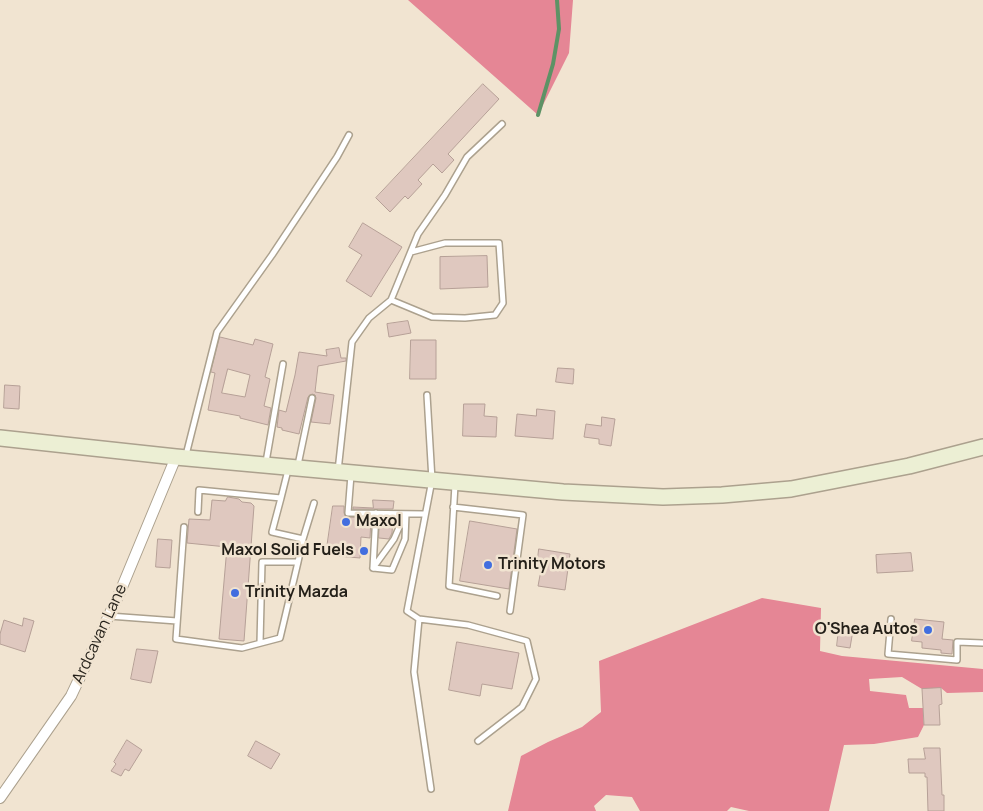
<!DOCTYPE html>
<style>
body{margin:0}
canvas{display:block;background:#f1e4d1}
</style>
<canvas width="983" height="811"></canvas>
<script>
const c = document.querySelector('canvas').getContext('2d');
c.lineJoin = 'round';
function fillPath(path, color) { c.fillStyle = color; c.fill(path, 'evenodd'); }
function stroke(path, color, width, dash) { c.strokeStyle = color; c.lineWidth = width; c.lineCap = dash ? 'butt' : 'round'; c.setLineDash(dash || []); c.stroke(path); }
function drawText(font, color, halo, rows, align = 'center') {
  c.font = font + ' Manrope,sans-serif'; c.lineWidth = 5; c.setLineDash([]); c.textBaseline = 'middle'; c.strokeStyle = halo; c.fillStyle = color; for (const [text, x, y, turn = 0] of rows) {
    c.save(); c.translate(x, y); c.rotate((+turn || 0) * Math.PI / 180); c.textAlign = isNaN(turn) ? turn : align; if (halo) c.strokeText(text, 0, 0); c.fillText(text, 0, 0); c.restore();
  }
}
fillPath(new Path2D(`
 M408,0h165l-4,53 -31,62z
 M762,598l59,10 -1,43 22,5 141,13v23l-36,1 -6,-5 -19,1 -20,-12 -33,2 1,12 36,4 3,13h14l1,17 -6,12 -44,7 -30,1 -15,66h-80l-18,-4 -4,4h-87l-8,-14 -26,-2 -12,11 2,5h-88l13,-55 27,-14 34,-15 19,-15 -2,-51z`), '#e58695');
stroke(new Path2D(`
 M538,115l15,-51 6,-35 -2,-29`), '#5d9265', 4);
const building = new Path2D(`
 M483,84l16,15 -51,55 6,6 -12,13 -9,-9 -15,16 4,4 -14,15 -3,-3 -15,16 -14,-14z
 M363,223l39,24 -31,50 -25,-16 16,-26 -13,-8z
 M487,256l1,31 -48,2v-32z
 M408,321l3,12 -22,4 -2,-13z
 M220,337l33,8 2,-6 18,5 -8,33 5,2 -6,27 7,2 -3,17 -28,-7v-2l-32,-6 7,-37 -4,-1zM228,369l22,6 -5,22 -23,-4z
 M411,340h25v39h-26z
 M339,348l2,10h5v3l-28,5 -3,26 19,3 -4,29 -19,-2 5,-24 -1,-3 -3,-1 -4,3 -9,37 -17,-4v-2l-5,-1 2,-17 7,2 9,-37 4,-23 28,4 -1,-6z
 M558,368l16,1 -1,15 -17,-2z
 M5,385l15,1 -1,23 -15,-1z
 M464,404h21l-1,12 13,1 -1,20 -33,-1z
 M537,409l18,2 -2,28 -38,-3 2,-22 19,2z
 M602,417l13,2 -4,27 -12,-2v-5l-15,-2 2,-13 15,2z
 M228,497l11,2 3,3 9,1 3,3 -10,135 -25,-2 8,-92 -40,-4 2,-24 21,1 2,-20 13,1z
 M373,500l21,1 -1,8h-40v-2l20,1z
 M333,506h11v7l2,4 25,1 -1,20 -9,-1 -1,21 -34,-3z
 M380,518h13l-1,15 -3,6 -10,-1z
 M470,521l47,8 -8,60 -49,-8z
 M158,539l14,1 -2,28 -14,-1z
 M539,549l31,5 -5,36 -27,-4 3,-16 -4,-1z
 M911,553l2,18 -36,2 -1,-18z
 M24,618l10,3 -9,31 -25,-8v-10l4,-14 18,6z
 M915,619l29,3 -2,17 11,1 -1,14 -11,-1v-3l-19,-2v-6l-10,-1z
 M839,628l14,2 -3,18 -13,-2z
 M457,642l62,11 -7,36 -30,-5 -2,12 -31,-6z
 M137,649l21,2 -7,32 -20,-4z
 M941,688l1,16 -3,1 1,20h-16l-2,-36z
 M127,740l15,10 -13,21 -4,-2 -4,7 -10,-5 5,-7 -2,-2z
 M256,741l24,13 -9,15 -23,-13z
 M924,748h16l2,47h2v16h-16l-1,-34h-2v-4h-16l-1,-14h17z`);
fillPath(building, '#dfc8bf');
stroke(building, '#b6a097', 1);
const lane = new Path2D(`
 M391,300l41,17 33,1 30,-3 8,-12 -4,-60h-54l-34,9
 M427,395l5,85 -25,131 12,8 49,6 59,16 9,38 -14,28 -44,34
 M186,455l31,-123 55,-77 65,-98 12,-22
 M266,462l17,-98
 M298,465l14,-67
 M338,471l14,-129 17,-24 22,-18 27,-66 27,-39 22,-38 35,-33
 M351,475l-3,38 77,1
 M455,485l-6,101 48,10
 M453,507l70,8 -13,96
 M198,512l1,-22 82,8 7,-28
 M184,527l-8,112 66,9 38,-10 18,-76
 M303,539l11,-36
 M373,568l19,2 13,-31 1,-25
 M373,568l21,-29 10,-23
 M373,568l3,-55
 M109,616l68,5
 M419,619l-5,53 17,117
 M891,619l-3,35 69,6v-18l26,1
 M260,643l2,-81h36l5,-23 -31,-7 9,-34`);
const street = new Path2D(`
 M0,798l71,-102 49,-104 56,-135`);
const secondary = new Path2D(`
 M0,438l176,19 387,35 100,5 59,-2 69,-6 118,-23 74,-19`);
stroke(lane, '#aca18e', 8);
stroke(street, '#aca18e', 12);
stroke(secondary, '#aca18e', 18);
stroke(lane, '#fff', 5);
stroke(street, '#fff', 10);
stroke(secondary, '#ecefd4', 15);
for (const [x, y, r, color] of [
 [346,522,5,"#426edf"],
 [364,551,5,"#426edf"],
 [488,565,5,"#426edf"],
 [235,593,5,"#426edf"],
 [928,630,5,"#426edf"]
]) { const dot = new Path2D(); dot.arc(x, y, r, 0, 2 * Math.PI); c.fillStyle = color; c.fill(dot); stroke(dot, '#f1e4d1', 2); }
drawText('bold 16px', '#231f18', '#f1e4d1', [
 ["Maxol",356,522],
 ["Maxol Solid Fuels",354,551,"right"],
 ["Trinity Motors",498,565],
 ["Trinity Mazda",245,593],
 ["O'Shea Autos",918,630,"right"]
], 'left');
drawText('16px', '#231f18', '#f1e4d1', [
 ["Ardcavan Lane",100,634,-65]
]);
</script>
